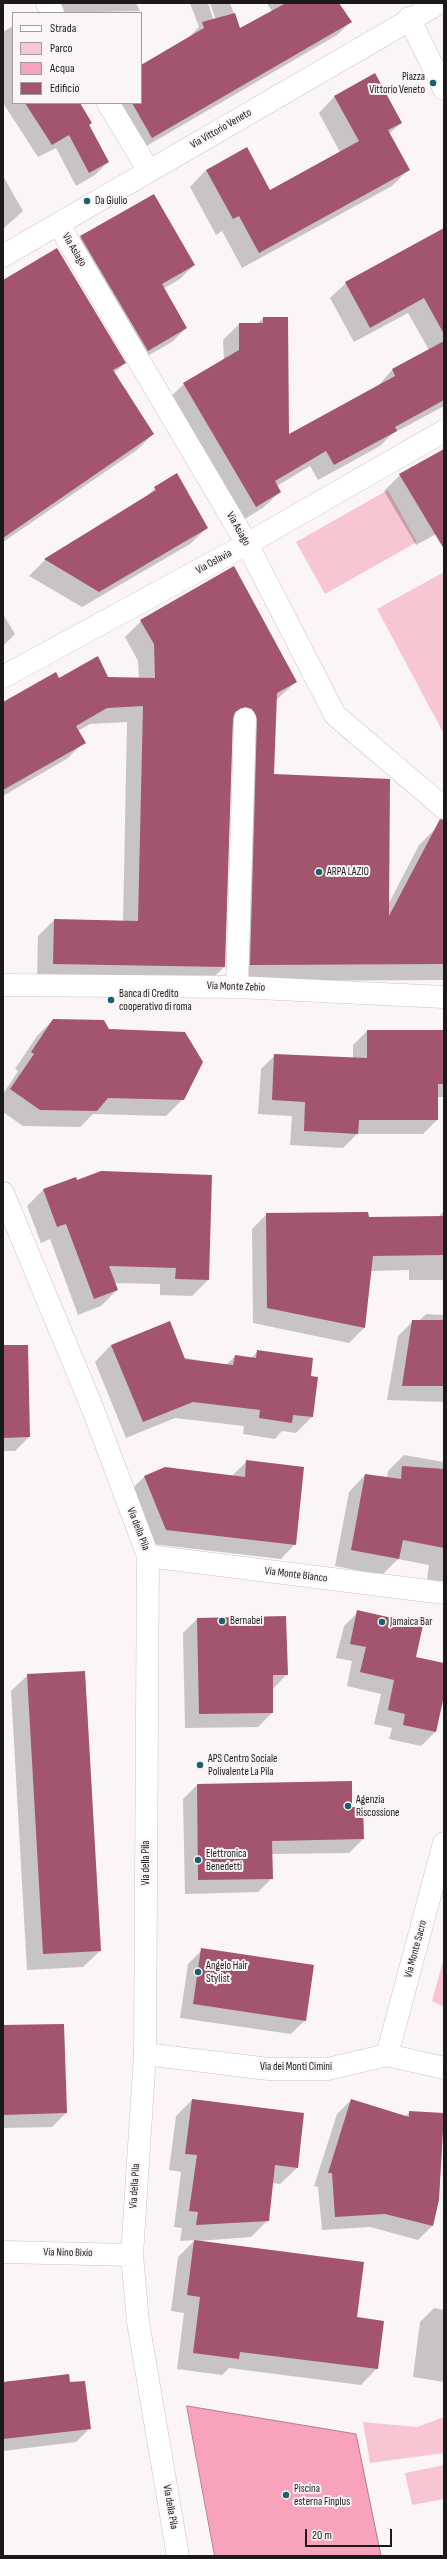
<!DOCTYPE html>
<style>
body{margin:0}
#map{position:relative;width:447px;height:2559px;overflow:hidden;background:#fbf5f7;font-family:"Sofia Sans Condensed",sans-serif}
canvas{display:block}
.frame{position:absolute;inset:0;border:4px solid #1b1a1a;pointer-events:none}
.legend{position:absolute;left:12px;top:12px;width:130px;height:92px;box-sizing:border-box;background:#fbf5f7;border:1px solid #a19d9f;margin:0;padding:5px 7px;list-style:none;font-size:12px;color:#1b1a1a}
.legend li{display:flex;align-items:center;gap:8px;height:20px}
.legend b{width:20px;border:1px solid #a19d9f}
.scale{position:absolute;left:305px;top:2529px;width:87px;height:18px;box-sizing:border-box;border:2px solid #1b1a1a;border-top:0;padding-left:5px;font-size:12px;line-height:14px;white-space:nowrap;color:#1b1a1a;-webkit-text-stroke:3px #fbf5f7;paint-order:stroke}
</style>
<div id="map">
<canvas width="447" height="2559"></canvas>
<div class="frame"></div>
<ul class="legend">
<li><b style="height:5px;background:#fff"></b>Strada</li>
<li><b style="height:11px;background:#f8c5d2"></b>Parco</li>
<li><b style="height:11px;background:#f8a2bb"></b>Acqua</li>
<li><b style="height:11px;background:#a2556d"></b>Edificio</li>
</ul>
<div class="scale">20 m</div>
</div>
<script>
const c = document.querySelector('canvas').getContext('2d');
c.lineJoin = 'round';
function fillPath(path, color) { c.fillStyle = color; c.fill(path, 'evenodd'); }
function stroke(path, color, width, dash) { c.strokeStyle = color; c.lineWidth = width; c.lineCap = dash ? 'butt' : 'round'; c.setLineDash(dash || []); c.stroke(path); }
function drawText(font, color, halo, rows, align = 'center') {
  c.font = font + ' "Sofia Sans Condensed",sans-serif'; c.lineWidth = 4; c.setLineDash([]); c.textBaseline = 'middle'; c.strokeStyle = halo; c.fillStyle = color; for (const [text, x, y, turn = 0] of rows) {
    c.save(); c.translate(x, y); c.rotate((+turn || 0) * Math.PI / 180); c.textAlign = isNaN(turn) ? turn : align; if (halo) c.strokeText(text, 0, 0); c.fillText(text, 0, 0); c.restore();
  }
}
fillPath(new Path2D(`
 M388,490l29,52 -92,52 -29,-52z
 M444,572v162l-67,-125z
 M444,1957v50l-12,-6z
 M444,2417v36l-74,10 -7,-41 54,5z
 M444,2465v34l-32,6 -7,-32z`), '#f8c5d2');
const water = new Path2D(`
 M187,2406l169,28 25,122h-166z`);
fillPath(water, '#f8a2bb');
stroke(water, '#b6798b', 1);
fillPath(new Path2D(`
 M54,3h82l4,8 -80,2z
 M190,3h18l7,21 2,-1 -7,-20h20l10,27 32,-18 -5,-9h71l13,18 -14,14 -199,116 -27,-48h30v-37l48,-29 10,-10z
 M13,26v77h66l29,59 -13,13 -19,11 -20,-38 -18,9 -35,-54v-71z
 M335,96l66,27 -12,11 19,36 -16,16 -150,82 -20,-37 -6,4 -26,-48 16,-17 64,21 70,-39 -21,-39z
 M3,176l20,35 -20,18z
 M444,229v177l-52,28 -12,12 -62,34 -8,-14 -33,20 3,6 -16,15 -24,15 -72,-123 16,-15 40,-23 -1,-21 16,-16h18l6,-6 25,118 89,-49 15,-17 37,-20 -21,-37 -54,29 -24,-44 16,-15z
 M81,237l113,28 -14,14 -17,10 23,39 -14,14 -39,22 -66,-113z
 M3,281l122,82 -11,10 39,61 -16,16 -134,92z
 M444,450v80l-28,15 -32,-54 16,-16z
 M155,488l52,40 -17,16 -108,63 -53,-31 16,-16 99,-61z
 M233,567l63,115 -20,18 -3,75 115,130 31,-60 16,-16 9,5v146l-209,1 1,-257 -5,-1 -7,244 -16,16 -171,-4 1,-43 16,-16 69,2 4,-200 -37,2 -12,7 6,11 -16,16 -65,38v-93l56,-24h80l-1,-18 -13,-24 16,-16z
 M3,614l12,20 -12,12z
 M53,1020l55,10 75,69 -17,17 -73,-2 -13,13 -57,-1 -20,-14v-18l15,-23 -3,-2 22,-33z
 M367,1031h77v66h-7v23l-14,14h-66l-14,14 -53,-3 2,-29 -34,-2 3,-45 14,-14 78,4v-14z
 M43,1190l165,90 -16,16 -32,-1v-11l-46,-1 3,7 -16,16 -23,9 -28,-76 -9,4 -14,-37z
 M444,1211v69h-35v-10l-38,1 -7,57 -15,15 -96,-20 -1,-94 15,-15 101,4 70,-1z
 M426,1314l18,1v87l-57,-2 11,-64 15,-15h6z
 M111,1345l115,20 9,-9 16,2 6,-6 53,25 7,1 -5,39 -16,16 -14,-2 -7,8 -32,-5 1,-8 -69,-8 -49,20 -31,-76z
 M3,1346l26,91 -14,14h-12z
 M404,1455l40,7v121l-17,-4 2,-14 -31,-6 -16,16 -47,-9 14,-74 16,-17 22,3 1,-7z
 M247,1461l48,83 -14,15 -129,-15 -22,-53 14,-14 21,-9 67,8z
 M358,1612l57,46 29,6v28l-9,40 -14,14 -32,-7 3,-11 -18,-4 7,-30 -34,-8 5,-25 -16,-3 8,-32z
 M197,1619l90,55 -14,15 -1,24 -14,14 -73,1 -2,-95z
 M28,1675l72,276 -17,16 -56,3 -16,-279z
 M351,1782v26l12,31 -14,14 -77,1v24l-14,14 -73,2 -2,-95 14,-14z
 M202,1950l103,70 -14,14 -111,-16 8,-54z
 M3,2026l63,87 -14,14 -49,1z
 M192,2100l111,14 -6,54 -17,16 -8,-1 -4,37 -17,17 -53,4 158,77 21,50 -16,17 -132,-17 -7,7 -45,-6 7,-56 -13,-2 7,-54 17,-17 -15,1 2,-13 -8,-1 7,-55 -12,-2 7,-54z
 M351,2100l53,17 6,-5 22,114 -14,14 -48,-13 -48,3 -4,-43 -4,-1 23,-72z
 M434,2308l10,2v72l-31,-5 7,-55z
 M3,2383l66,1 21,44 -14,14 -73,9z
 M95,2555v1h-12z`), '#0003');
fillPath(new Path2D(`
 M286,3h53l13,19 -200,116 -20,-35h9v-38l63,-37 -2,-6 33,-9 5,15z
 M375,73l27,50 -14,7 22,40 -151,83 -20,-37 -6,3 -27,-49 41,-23 23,43 89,-49 -25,-45z
 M25,103h55l12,20 -3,2 20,37 -20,11 -20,-38 -17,10z
 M154,194l41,71 -33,19 25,44 -39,23 -68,-115z
 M444,228v106l-20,-36 -54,30 -25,-46z
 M57,248l69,115 -13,7 41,64 -151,104v-258z
 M263,317h25l1,117 106,-58 -3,-7 52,-28v59l-49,27 2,4 -63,34 -8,-14 -51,30 6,11 -25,15 -73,-124 56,-33v-27h24z
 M444,449v100l-45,-75z
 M177,473l31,55 -109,64 -55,-33 112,-69 -2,-3z
 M234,566l63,116 -20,11 -3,81 116,5 -1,137 51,-97 4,1v144l-194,1 7,-246 -5,-10 -7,-2 -10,5 -2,7 -8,248 -172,-3 1,-45 84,2 5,-215 -36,2 -31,18 10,17 -83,47v-88l53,-30 3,6 39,-22 10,21 47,1 -1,-34 -14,-24z
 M53,1019l51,1 5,9 76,3 18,30 -19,38 -76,-2 -11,13 -57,-1 -30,-21 24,-35 -3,-2z
 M367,1030h77v54h-6v36h-79l-1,14 -54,-3 1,-29 -33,-2 2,-46 93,4z
 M101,1171l111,4 -3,105 -34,-1 1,-11 -67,-2 9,24 -24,9 -28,-75 -9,3 -14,-38 33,-12 1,3z
 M368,1212l1,5 75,-1v39l-71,1 -8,72 -98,-20 -1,-95z
 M412,1320h32v66h-42z
 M170,1321l15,38 48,6 2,-10 21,3 1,-8 56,8 -2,18 7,1 -5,40 -20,-2 -1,8 -33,-5 1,-8 -67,-8 -50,20 -32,-77z
 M3,1345h25l2,92 -27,1z
 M246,1460l58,7 -8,78 -130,-15 -22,-54 21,-9 80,10z
 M402,1466l42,3v79l-41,-8 -4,19 -48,-9 14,-76 36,5z
 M357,1610l66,15 -7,32 28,6v33l-8,36 -33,-7 2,-11 -17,-4 6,-30 -34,-8 6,-25 -16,-3z
 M286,1616l2,59h-15v38l-74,1 -2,-96z
 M85,1671l16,280 -58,3 -16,-280z
 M352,1781v26h11l1,32 -92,2 1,38 -75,1 -1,-96z
 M201,1948l113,17 -8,56 -113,-17z
 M64,2024l3,89 -64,2v-90z
 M192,2099l112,14 -6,55 -23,-3 -6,56 -73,4 2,-13 -9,-1 8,-56 -12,-1z
 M351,2099l58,18v-6l35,2 -5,87 -6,26 -48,-12 -50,3 -3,-44h-4z
 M194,2240l170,22 -7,55 27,4 -6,48 -138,-17 -1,7 -46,-6 7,-56 -13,-2z
 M69,2374l1,8 15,-1 6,48 -88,10v-57z`), '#a2556d');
const minor = new Path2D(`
 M47,3l6,10
 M409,18l35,71
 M108,103l41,68
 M59,225l188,319 88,171 109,93
 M3,256l436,-253
 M3,677l244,-133 197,-113
 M3,985l234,2 207,10
 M237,987l8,-268
 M3,1193l89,214 56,149 -3,498 -13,201 6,67 40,234
 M148,1556l296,37
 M145,2054l124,15h59l59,-14 57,13
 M387,2055l57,-212
 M3,2252l129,3`);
stroke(minor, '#c9c4c5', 23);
stroke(minor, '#fff', 22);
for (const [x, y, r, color] of [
 [433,83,4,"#18626f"],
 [87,201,4,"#18626f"],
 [319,872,4,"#18626f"],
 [111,1000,4,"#18626f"],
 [222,1621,4,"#18626f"],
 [382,1622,4,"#18626f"],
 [200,1765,4,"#18626f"],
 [348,1806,4,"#18626f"],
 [198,1860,4,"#18626f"],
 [198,1972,4,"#18626f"],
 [286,2495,4,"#18626f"]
]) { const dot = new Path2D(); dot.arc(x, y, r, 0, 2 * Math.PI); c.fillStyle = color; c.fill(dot); stroke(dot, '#fbf5f7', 1.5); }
drawText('11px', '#1b1a1a', '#fbf5f7', [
 ["Piazza",425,77,"right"],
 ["Vittorio Veneto",425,90,"right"],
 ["Da Giulio",95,201],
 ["ARPA LAZIO",327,872],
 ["Banca di Credito",119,994],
 ["cooperativo di roma",119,1007],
 ["Bernabei",230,1621],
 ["Jamaica Bar",390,1622],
 ["APS Centro Sociale",208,1759],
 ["Polivalente La Pila",208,1772],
 ["Agenzia",356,1800],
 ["Riscossione",356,1813],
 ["Elettronica",206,1854],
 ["Benedetti",206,1867],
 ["Angelo Hair",206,1966],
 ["Stylist",206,1979],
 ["Piscina",294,2489],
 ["esterna Finplus",294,2502]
], 'left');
drawText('11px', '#1b1a1a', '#fbf5f7', [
 ["Via Vittorio Veneto",221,129,-30],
 ["Via Asiago",74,250,59],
 ["Via Asiago",238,529,60],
 ["Via Oslavia",214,562,-29],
 ["Via Monte Zebio",236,987,2],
 ["Via della Pila",138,1529,69],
 ["Via Monte Bianco",296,1575,7],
 ["Via della Pila",146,1863,-90],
 ["Via Monte Sacro",416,1949,-75],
 ["Via dei Monti Cimini",296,2067],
 ["Via della Pila",135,2186,-86],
 ["Via Nino Bixio",68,2253,1],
 ["Via della Pila",170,2507,80]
]);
</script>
